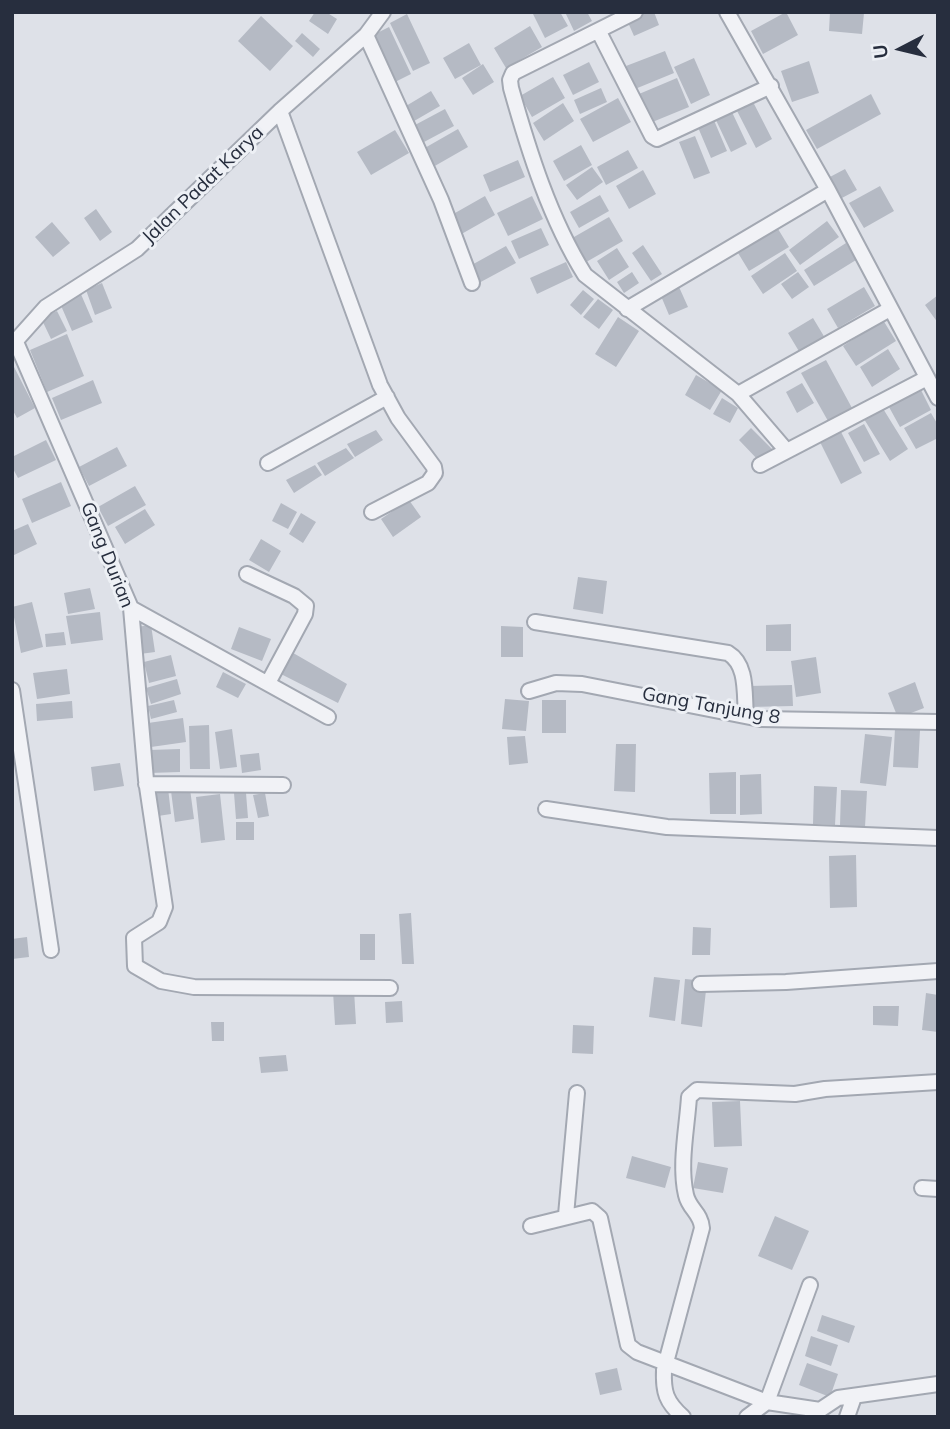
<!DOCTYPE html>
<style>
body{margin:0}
#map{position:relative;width:950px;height:1429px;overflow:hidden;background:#dee1e8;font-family:Mulish,sans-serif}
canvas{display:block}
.frame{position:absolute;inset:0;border:14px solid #272e3e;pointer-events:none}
.north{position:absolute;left:866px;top:14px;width:70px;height:70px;-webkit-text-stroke:5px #edf0f5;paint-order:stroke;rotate:263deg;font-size:19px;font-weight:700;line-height:28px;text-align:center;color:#272e3e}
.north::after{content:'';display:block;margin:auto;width:24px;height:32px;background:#272e3e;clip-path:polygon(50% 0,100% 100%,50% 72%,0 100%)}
</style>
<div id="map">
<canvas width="950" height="1429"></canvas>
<div class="frame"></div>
<div class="north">U</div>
</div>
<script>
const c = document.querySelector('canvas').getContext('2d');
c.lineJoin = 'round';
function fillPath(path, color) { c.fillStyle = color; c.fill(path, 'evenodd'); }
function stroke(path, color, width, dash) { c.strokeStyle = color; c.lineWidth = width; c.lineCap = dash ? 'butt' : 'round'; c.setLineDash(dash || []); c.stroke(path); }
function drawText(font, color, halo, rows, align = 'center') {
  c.font = font + ' Mulish,sans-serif'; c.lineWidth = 6; c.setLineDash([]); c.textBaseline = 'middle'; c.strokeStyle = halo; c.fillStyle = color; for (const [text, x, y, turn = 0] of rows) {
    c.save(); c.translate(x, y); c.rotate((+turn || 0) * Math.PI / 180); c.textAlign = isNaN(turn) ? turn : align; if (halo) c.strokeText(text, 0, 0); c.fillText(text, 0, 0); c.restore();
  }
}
fillPath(new Path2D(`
 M315,12h11l11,7 -9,15 -19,-13z
 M532,12h28l8,14 -23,12z
 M565,12h22l5,9 -18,10z
 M637,12h17l5,13 -25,11 -8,-18z
 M786,12l12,23 -35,19 -12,-23z
 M830,12l34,1 -2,21 -33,-3z
 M407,14l23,49 -17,8 -23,-48z
 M261,16l32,30 -23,25 -32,-30z
 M530,26l12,21 -36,21 -12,-20z
 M389,27l22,47 -18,9 -22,-47z
 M302,33l18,16 -7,8 -18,-16z
 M469,43l12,22 -26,14 -12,-21z
 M665,51l9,22 -39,16 -9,-23z
 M694,58l16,37 -19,9 -17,-37z
 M809,61l10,32 -27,9 -11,-31z
 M589,62l10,20 -26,13 -10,-20z
 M483,64l11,18 -21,13 -11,-17z
 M553,77l12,21 -33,19 -12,-21z
 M677,78l12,29 -39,16 -11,-29z
 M601,88l6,14 -27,12 -6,-14z
 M431,91l9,15 -31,18 -8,-15z
 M871,94l10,20 -64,35 -11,-19z
 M618,98l13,24 -38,20 -13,-23z
 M751,98l21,41 -16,9 -21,-41z
 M563,103l11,18 -30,20 -11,-18z
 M445,109l9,17 -30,16 -9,-17z
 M731,110l16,34 -16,8 -16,-34z
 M713,118l14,33 -16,7 -14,-33z
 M458,129l10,18 -35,20 -10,-18z
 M395,130l14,23 -38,22 -14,-23z
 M695,136l15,37 -16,6 -15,-37z
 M581,145l11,20 -28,16 -11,-20z
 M628,150l10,18 -32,17 -9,-18z
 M518,160l7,17 -35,15 -7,-17z
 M592,167l11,15 -26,18 -11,-15z
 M845,169l12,21 -17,9 -12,-21z
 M643,170l13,24 -27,15 -13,-23z
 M880,186l14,25 -30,17 -15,-25z
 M600,195l9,16 -30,17 -9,-16z
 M485,196l10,19 -37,21 -10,-19z
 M532,196l11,23 -35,17 -11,-23z
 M96,209l16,23 -12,9 -16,-23z
 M609,217l14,24 -42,24 -14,-24z
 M827,221l12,16 -39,28 -11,-15z
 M52,222l18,21 -17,14 -18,-20z
 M775,224l14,23 -40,24 -14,-23z
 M541,228l8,17 -30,14 -8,-18z
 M846,243l10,17 -42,26 -10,-16z
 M643,245l19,29 -11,7 -19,-28z
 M506,246l10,17 -39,21 -9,-17z
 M617,248l12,19 -20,13 -12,-19z
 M785,253l12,18 -34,23 -12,-18z
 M566,262l7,15 -36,17 -7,-16z
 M632,272l7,11 -15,10 -7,-11z
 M798,272l11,15 -17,12 -11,-15z
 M102,283l10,25 -17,7 -9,-25z
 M679,287l9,20 -19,8 -8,-19z
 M864,287l11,19 -37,22 -11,-19z
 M583,290l11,9 -13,16 -11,-10z
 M80,292l13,30 -21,9 -13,-30z
 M938,295v28l-13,-18z
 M598,299l15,11 -14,19 -16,-12z
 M57,311l10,20 -16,8 -10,-21z
 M618,317l21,14 -23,36 -21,-13z
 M813,318l12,20 -25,15 -12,-20z
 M883,320l13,21 -40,25 -13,-20z
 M67,334l17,42 -37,16 -17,-42z
 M888,349l12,20 -28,18 -12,-20z
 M826,360l26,48 -24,13 -27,-48z
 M12,363l23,45 -18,10 -5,-9z
 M696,375l26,15 -12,20 -25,-15z
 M93,380l9,23 -41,17 -9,-22z
 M802,383l12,20 -17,10 -11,-21z
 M921,390l10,20 -31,17 -11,-20z
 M722,398l16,10 -8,15 -17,-9z
 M882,407l26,42 -18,12 -26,-42z
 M931,413l7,12v13l-22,11 -12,-21z
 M864,424l16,30 -16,8 -16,-29z
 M751,428l21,21 -13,12 -20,-21z
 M376,430l7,10 -28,17 -8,-13z
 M840,430l22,43 -21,11 -22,-44z
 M46,440l10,20 -38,18 -6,-11v-10z
 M117,447l10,19 -38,20 -10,-19z
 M346,448l8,10 -29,18 -8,-13z
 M315,465l7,10 -28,18 -8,-13z
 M61,482l10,24 -39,17 -10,-24z
 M135,486l11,19 -38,21 -10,-19z
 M409,500l12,17 -28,20 -12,-18z
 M281,503l16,9 -9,17 -16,-8z
 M145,509l10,16 -30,19 -10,-17z
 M301,513l15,9 -13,21 -14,-9z
 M28,524l9,20 -25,12v-25z
 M261,539l20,12 -12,21 -20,-12z
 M578,577l29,4 -4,33 -30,-5z
 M90,588l5,21 -27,5 -4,-21z
 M32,602l11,45 -22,6 -9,-46z
 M100,612l3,28 -32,4 -5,-28z
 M791,624v27h-25v-26z
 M151,625l4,27 -15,2 -4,-27z
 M501,626l22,1v30h-22z
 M239,627l32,12 -9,22 -31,-12z
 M64,632l2,13 -20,2 -1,-13z
 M288,650l59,34 -9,19 -61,-31z
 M171,655l5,21 -27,7 -5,-21z
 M816,657l5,36 -25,4 -5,-36z
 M67,669l3,25 -33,5 -4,-26z
 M223,672l23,12 -8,14 -22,-11z
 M177,679l4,15 -30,10 -5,-16z
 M915,682l9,26 -26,10 -10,-25z
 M792,685l1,21 -44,1v-21z
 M505,699l24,2 -3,30 -24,-2z
 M174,700l3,12 -26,7 -3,-13z
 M542,700h24v33h-24z
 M72,701l1,17 -36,3 -1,-17z
 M183,718l3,24 -35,5 -3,-24z
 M209,725l1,44h-20l-1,-43z
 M895,728l25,2 -2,38 -25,-1z
 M232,729l5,38 -17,2 -5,-37z
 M865,734l27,3 -6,49 -26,-3z
 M525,736l3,27 -19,2 -2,-28z
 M616,744h20l-1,48 -21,-1z
 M180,749v23l-31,1v-23z
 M259,753l2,17 -19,3 -2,-18z
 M120,763l4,23 -30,5 -3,-24z
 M736,772v42h-26l-1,-41z
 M761,774l1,40 -22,1v-40z
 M814,786l23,1 -2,38 -22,-1z
 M168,788l3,26 -13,2 -3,-27z
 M190,789l4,30 -19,3 -4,-31z
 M841,790l26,1 -2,36 -25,-1z
 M234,793h12l2,25 -12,1z
 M265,793l4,23 -11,2 -5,-23z
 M220,794l5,46 -24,3 -5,-46z
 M236,822h18v18h-18z
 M856,855l1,52 -27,1 -1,-52z
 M411,913l3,51h-12l-3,-50z
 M693,927l18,1 -1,27h-18z
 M360,934h15v26h-15z
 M27,937l2,20 -17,2v-20z
 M654,977l26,3 -5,41 -26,-4z
 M685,979l22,2 -5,46 -21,-3z
 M354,990l2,34 -21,1 -2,-34z
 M926,993l12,2v37l-16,-2z
 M402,1001l1,21 -17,1 -1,-21z
 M873,1006h26l-1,20 -25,-1z
 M211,1022h13v19h-12z
 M573,1025l21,1 -1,28 -21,-1z
 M286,1055l2,16 -27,2 -2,-16z
 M740,1101l2,45 -28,1 -2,-45z
 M632,1156l39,11 -6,21 -39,-10z
 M698,1162l30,6 -5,25 -30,-5z
 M775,1216l34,15 -17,39 -34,-14z
 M822,1315l33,11 -6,17 -32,-12z
 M811,1336l27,9 -7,21 -26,-10z
 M807,1363l31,11 -8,23 -31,-12z
 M617,1368l5,22 -22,5 -5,-22z`), '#b5bac4');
const street = new Path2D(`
 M635,12l-122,61 -3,7 1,8c18,64 39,131 74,187l153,119 48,56
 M727,12l101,178 110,208
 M599,32l53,104 5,3 114,-53
 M366,35l75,165 31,83
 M280,111l100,274 18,33 36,49 1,6 -7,10 -56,29
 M627,309l201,-119
 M16,342l115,266 15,172 19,127 -6,15 -25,16 1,28 26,15 33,6 196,1
 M12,345l34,-38 91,-58 143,-138 86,-76 17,-23
 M738,394l152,-85
 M268,463l119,-66
 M760,465l167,-87
 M247,574l47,22 12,10 -1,8 -37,69
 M131,608l197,109
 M535,622l193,31c20,12 16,41 18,63
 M12,690l39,260
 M529,691l27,-8 26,1 178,35 178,3
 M146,784l137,1
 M546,809l121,18 271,11
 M700,984l86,-2 152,-11
 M922,1188l16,1
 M566,1215l11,-122
 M531,1226l61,-15 8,7 28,127 9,7 130,50 43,-117
 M683,1417c-17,-15 -20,-25 -19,-47l38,-142c-1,-15 -13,-19 -16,-33 -7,-30 1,-67 3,-98l8,-7 98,4 30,-5 113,-7
 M747,1417l20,-15 53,8 18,-12 100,-14
 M847,1417l7,-20`);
stroke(street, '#a3a8b2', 18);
stroke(street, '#f1f2f6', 14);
drawText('19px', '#272e3e', '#edf0f5', [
 ["Jalan Padat Karya",203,185,-44],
 ["Gang Durian",107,555,68],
 ["Gang Tanjung 8",711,706,10]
]);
</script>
